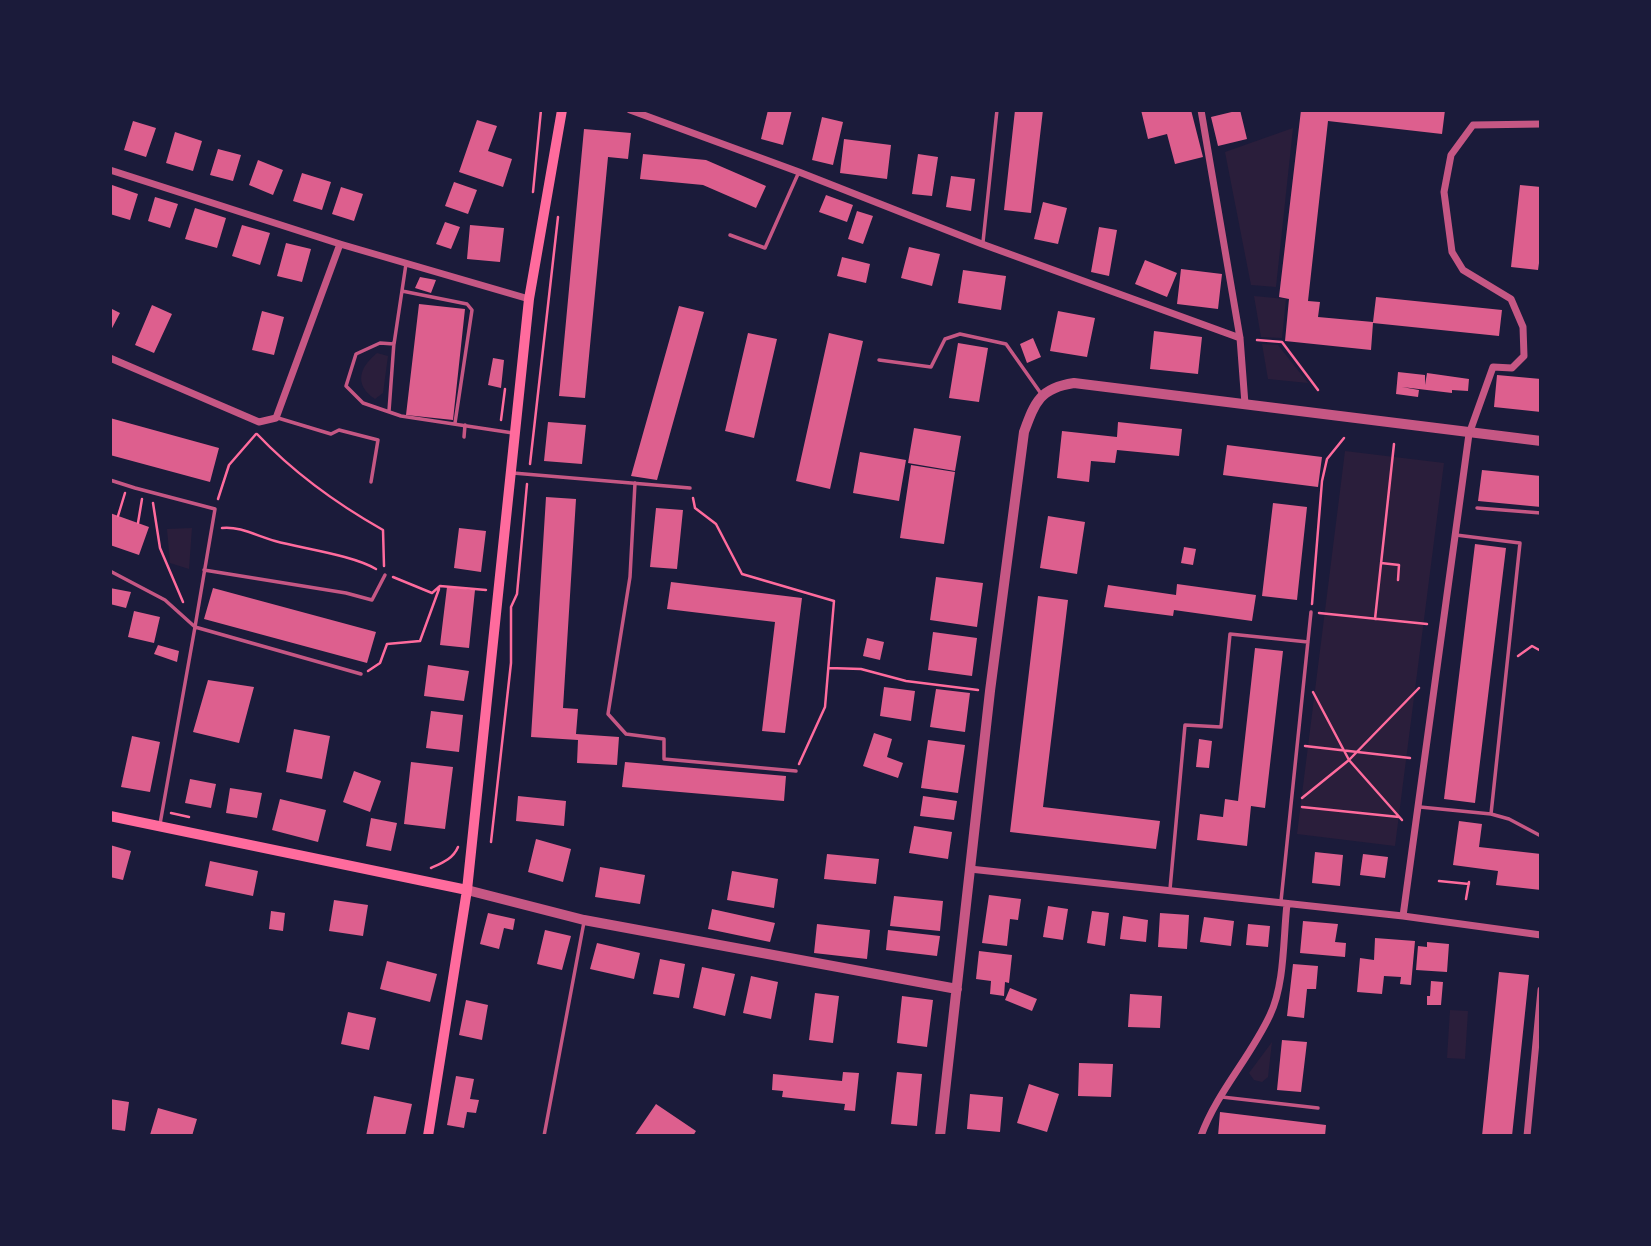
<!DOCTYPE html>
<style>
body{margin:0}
#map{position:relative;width:1651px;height:1246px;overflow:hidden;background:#1b1b3a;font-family:"Open Sans",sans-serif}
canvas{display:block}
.frame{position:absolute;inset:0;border:112px solid #1b1b3a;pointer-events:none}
</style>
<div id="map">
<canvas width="1651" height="1246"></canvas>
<div class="frame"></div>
</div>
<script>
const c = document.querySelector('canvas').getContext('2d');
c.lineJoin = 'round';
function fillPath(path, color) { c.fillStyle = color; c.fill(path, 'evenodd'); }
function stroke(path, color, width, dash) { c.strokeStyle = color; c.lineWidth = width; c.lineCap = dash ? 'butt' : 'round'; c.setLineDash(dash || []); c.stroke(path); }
fillPath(new Path2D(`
 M1293,128l-17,159 -25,-2 -26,-133z
 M1254,296l32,3 -4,39 -21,-1z
 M1262,344l16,1 30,38 -40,-4z
 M377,353l11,3 -5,37 -8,6c-22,-15 -15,-32 2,-46z
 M1345,451l99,12 -49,383 -98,-12z
 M192,528l-3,41 -19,-6 -3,-34z
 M1450,1010l18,1 -3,48 -18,-1z
 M1272,1042l-4,35 -6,5 -8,-2 -5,-7z`), '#2a1e3b');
fillPath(new Path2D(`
 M768,110h24l-9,35 -22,-6z
 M1015,110h28l-12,103 -27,-3z
 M1141,110h50l12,47 -28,7 -8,-30 -19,5z
 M1240,110l7,29 -29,7 -7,-29z
 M1301,110h144l-3,24 -114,-13 -20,180 12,1 -2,15 55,5 3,-25 126,13 -3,26 -126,-13 -2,27 -86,-9 4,-42 -10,-2z
 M822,117l21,5 -10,43 -21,-5z
 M477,120l20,6 -9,25 24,8 -9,28 -44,-15z
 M133,121l23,7 -10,29 -22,-7z
 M584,129l47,4 -3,26 -20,-2 -23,241 -26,-2z
 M175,132l27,9 -9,30 -27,-8z
 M844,139l47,6 -4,34 -47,-6z
 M218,149l23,6 -8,26 -23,-6z
 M643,154l63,6 60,26 -10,22 -53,-23 -63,-6z
 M918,154l20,3 -6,39 -20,-2z
 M258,160l25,10 -10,25 -24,-10z
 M302,173l29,9 -9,28 -29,-9z
 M951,176l24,3 -4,32 -25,-4z
 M454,182l23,8 -9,24 -23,-8z
 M112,185l26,9 -8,26 -20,-6z
 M1520,185l21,2v62l-3,21 -27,-3z
 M341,187l22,7 -9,27 -22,-7z
 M826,195l27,10 -6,17 -28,-10z
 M155,197l23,7 -8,24 -22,-7z
 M1043,202l24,6 -9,36 -24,-5z
 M195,208l31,10 -9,30 -32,-9z
 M857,211l16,5 -10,28 -15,-5z
 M445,222l15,5 -9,22 -15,-5z
 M242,225l28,8 -10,32 -28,-9z
 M470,225l34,3 -4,34 -33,-3z
 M1099,227l18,3 -8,46 -18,-4z
 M286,243l25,6 -9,33 -25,-6z
 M909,247l31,7 -8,32 -31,-8z
 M842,257l28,7 -4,19 -29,-7z
 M1145,260l32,13 -10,24 -32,-13z
 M1181,269l41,5 -4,35 -41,-5z
 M963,270l43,6 -5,34 -43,-7z
 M420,277l16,3 -5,13 -16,-5z
 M419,304l46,5 -12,111 -47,-5z
 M152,305l20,9 -18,39 -19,-8z
 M679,306l25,6 -47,168 -26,-4z
 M110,308l10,5 -10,19z
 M262,311l22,6 -10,38 -22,-5z
 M1058,311l37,7 -8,39 -37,-6z
 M1154,331l48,6 -4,37 -48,-5z
 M748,333l29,6 -23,99 -29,-7z
 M829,333l34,8 -33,148 -34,-8z
 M1033,338l8,19 -14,6 -7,-19z
 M958,343l30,5 -9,54 -30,-4z
 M493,358l11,2 -3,28 -13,-3z
 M1398,372l27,3v10l2,-12 42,6 -1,12 -16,-1v3l-50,-6 17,3 -1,7 -22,-3z
 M1497,375l44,4v33l-47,-5z
 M110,418l109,30 -9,34 -100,-27z
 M548,422l38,3 -4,39 -38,-3z
 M1118,422l64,7 -3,27 -62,-6 -2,13 -24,-2 -2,21 -32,-4 5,-47 55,6z
 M914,428l47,8 -6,35 -47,-8z
 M1227,445l95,12 -4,30 -95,-12z
 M860,452l46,8 -7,41 -46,-8z
 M911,465l44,7 -11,72 -44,-6z
 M1482,470l59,6v31l-63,-6z
 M546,497l30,2 -13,209 15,1 -2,25 43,3 -2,28 -40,-2 1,-23 -47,-3z
 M1273,503l34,4 -10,93 -35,-4z
 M656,508l27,2 -6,59 -27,-2z
 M110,513l39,14 -10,28 -29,-10z
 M1048,516l37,6 -8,52 -37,-6z
 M459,528l27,3 -5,41 -27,-4z
 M1475,544l31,4 -31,255 -31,-4z
 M1184,547l12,2 -3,16 -12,-2z
 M936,577l47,6 -6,44 -47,-7z
 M671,582l131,16 -17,135 -23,-2 13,-109 -108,-13z
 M1177,584l79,11 -4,26 -78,-11 -1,6 -69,-9 4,-22 68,10z
 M447,587l28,3 -6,58 -29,-3z
 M110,588l21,4 -5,16 -16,-4z
 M213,588l163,44 -9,31 -163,-44z
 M1038,596l30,4 -25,207 117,14 -4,28 -146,-17z
 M134,611l26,6 -6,26 -26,-6z
 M933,632l44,6 -5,38 -44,-6z
 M867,638l17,4 -4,18 -17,-4z
 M158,645l21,6 -2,11 -23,-8z
 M1255,648l28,3 -18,157 -14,-2 -4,40 -50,-6 3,-26 23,3 2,-18 13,2z
 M428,665l41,6 -5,30 -40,-5z
 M208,680l46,7 -15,56 -46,-11z
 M884,687l31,4 -4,30 -31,-5z
 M936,689l34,4 -5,39 -35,-5z
 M431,711l32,4 -4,37 -33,-4z
 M294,729l36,7 -8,43 -36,-7z
 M874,733l18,6 -5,18 16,6 -5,15 -35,-12z
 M132,736l28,6 -10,50 -29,-5z
 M1199,739l13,2 -3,27 -13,-1z
 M928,740l37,5 -7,48 -37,-5z
 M411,762l42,5 -8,62 -41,-5z
 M625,762l161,14 -2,25 -162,-14z
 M354,771l27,10 -11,31 -27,-10z
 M190,779l26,5 -5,24 -26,-5z
 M230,788l32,5 -5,25 -31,-5z
 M518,796l48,5 -2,25 -48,-5z
 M923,796l34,5 -3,19 -34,-4z
 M280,799l46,11 -8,32 -46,-12z
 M371,818l26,5 -6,28 -25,-5z
 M1459,821l23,3 -3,23 62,7v36l-45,-5 2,-14 -45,-6z
 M914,826l38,6 -4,27 -39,-6z
 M536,839l35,10 -8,33 -35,-10z
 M110,845l21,6 -8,29 -13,-3z
 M1315,852l28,3 -3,31 -28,-3z
 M827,854l52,5 -3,25 -52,-5z
 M1363,854l25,3 -3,21 -25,-3z
 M210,861l48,10 -5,25 -48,-10z
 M600,867l45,8 -5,29 -45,-7z
 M732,871l46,8 -4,29 -47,-8z
 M989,895l32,4 -3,21 -8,-1 -3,27 -25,-3z
 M894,896l49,5 -3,30 -50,-5z
 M334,900l34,5 -5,31 -34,-5z
 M1048,906l20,3 -5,31 -20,-3z
 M712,909l63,14 -5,19 -62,-13z
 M271,911l14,2 -2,18 -14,-2z
 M1092,911l17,2 -4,33 -18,-3z
 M488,913l27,6 -2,11 -9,-2 -5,21 -19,-5z
 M1160,913l29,2 -2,34 -29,-2z
 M1123,916l25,4 -2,22 -26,-3z
 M1204,917l30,4 -3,25 -31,-4z
 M1303,921l35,3 -3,18 11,1 -1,14 -45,-4z
 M817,924l53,6 -3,29 -53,-6z
 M1248,924l22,2 -2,21 -22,-2z
 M545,930l26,6 -9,34 -25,-6z
 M888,930l52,6 -3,20 -51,-6z
 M1375,938l40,3 -4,44 -11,-1 1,-7 -17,-1 -2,18 -25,-2 3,-34 14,2z
 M1427,942l22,2 -2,28 -31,-2 2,-24 9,1z
 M597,943l43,10 -6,26 -44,-10z
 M979,951l33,4 -3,28 -4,-1 -1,14 -14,-2 1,-13 -15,-2z
 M660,959l25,5 -6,34 -26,-4z
 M387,961l50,13 -7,28 -50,-13z
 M1293,964l25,2 -2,23h-9l-3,29 -17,-2z
 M702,967l33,7 -10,42 -32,-8z
 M1499,972l30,3 -17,161h-30z
 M751,976l27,6 -7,37 -28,-6z
 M1431,981l12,1 -2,23h-14v-9h3z
 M1010,988l27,11 -5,12 -27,-11z
 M815,993l24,3 -6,47 -24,-3z
 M1130,994l32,2 -2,32 -32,-1z
 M902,996l31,4 -6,47 -30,-4z
 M466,1000l22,5 -6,35 -23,-5z
 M348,1012l28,6 -7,32 -28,-6z
 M1282,1040l25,2 -6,50 -24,-2z
 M1079,1063l34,1 -2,33 -33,-1z
 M843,1072l16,1 -4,38 -11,-1 1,-6 -63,-7 1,-6 -11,-1 1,-16 69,7z
 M897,1072l25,2 -5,52 -26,-2z
 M456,1076l18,3 -4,20 9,1 -3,13 -9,-1 -3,16 -17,-3z
 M1029,1084l30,10 -12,38 -30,-9z
 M970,1094l33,3 -3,35 -33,-3z
 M374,1096l38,8 -7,32h-39z
 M110,1099l19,3 -4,29 -15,-2z
 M656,1104l40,27 -3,5h-59z
 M158,1108l39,11 -5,17 -42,-1z
 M1220,1112l106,13 -1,11h-107z`), '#dd5f8e');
stroke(new Path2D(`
 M533,192l8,-82
 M1257,340l25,2 36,48
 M501,420l4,-31
 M257,434c36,38 80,70 126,96l1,36
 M530,464l28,-247
 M693,498l2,10 21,16 26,50 92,27 -9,106 -26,57
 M218,499l11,-34 27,-31
 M153,503l7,45 23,54
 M118,516l7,-23
 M138,523l4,-24
 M222,528c18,-2 35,8 53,13 29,8 77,14 101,28
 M1381,563l18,2 -1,15
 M393,577l39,16 8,-7 46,4
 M1312,604l10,-123 5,-22 17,-21
 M1319,613l108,11
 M1375,619l19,-175
 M1518,656l14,-10 9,5
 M829,668l32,1 45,12 72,9
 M368,671l12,-8 7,-19 33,-3 19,-52
 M1313,692l36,68 53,60
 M1305,746l105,12
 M1302,798l47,-38 70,-72
 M1302,807l97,10
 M171,813l18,4
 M491,842l20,-179v-56l6,-13 10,-110
 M431,868c11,-5 22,-9 27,-21
 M1439,881l30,3
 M1466,899l3,-17`), '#ff6b9d', 2.5);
stroke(new Path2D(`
 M730,235l35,13 33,-74
 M983,242l14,-132
 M406,264l-12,80 -14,-1 -24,11 -10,32 17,17 38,13 112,17
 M402,291l65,13 5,6 -17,113
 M879,360l52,7 14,-28 15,-5 46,10 36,51
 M389,411l5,-69
 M278,418l53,16 8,-4 39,10 -7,42
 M464,437l1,-12
 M513,473l177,15
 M110,480l25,8 80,21 -20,118 166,47
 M635,483l-5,94 -22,137 18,20 38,5v20l132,12
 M1477,508l64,5
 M1456,535l64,8 -29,271
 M204,570l142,23 26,7 13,-25
 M110,571l55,29 30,27 -35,197
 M1420,807l71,7 18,5 32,17
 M1170,889l15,-164 36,2 9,-93 78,8
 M1281,901l30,-289
 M1222,1097l96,11
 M544,1136l40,-214`), '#c65784', 3.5);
stroke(new Path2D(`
 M630,110l169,62 183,72 258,94
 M1201,110l39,228 5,66
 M110,170l230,74 189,55
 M110,358l149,64 17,-4 64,-174
 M970,869l433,47 138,19
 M1403,916l66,-482 24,-67 19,1 12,-12 -1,-29 -12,-28 -48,-29 -11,-18 -8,-60 7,-37 22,-30 68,-1
 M1201,1136c16,-44 49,-78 69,-121 15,-32 13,-76 17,-111
 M1527,1136l14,-146`), '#c65784', 7);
stroke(new Path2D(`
 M467,890l117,30 373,69
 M940,1136l50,-445 34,-259c11,-30 16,-44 50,-49l467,58`), '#c65784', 10);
stroke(new Path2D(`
 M110,816l357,74
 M428,1136l39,-246 62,-591 33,-189`), '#ff6b9d', 10);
</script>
